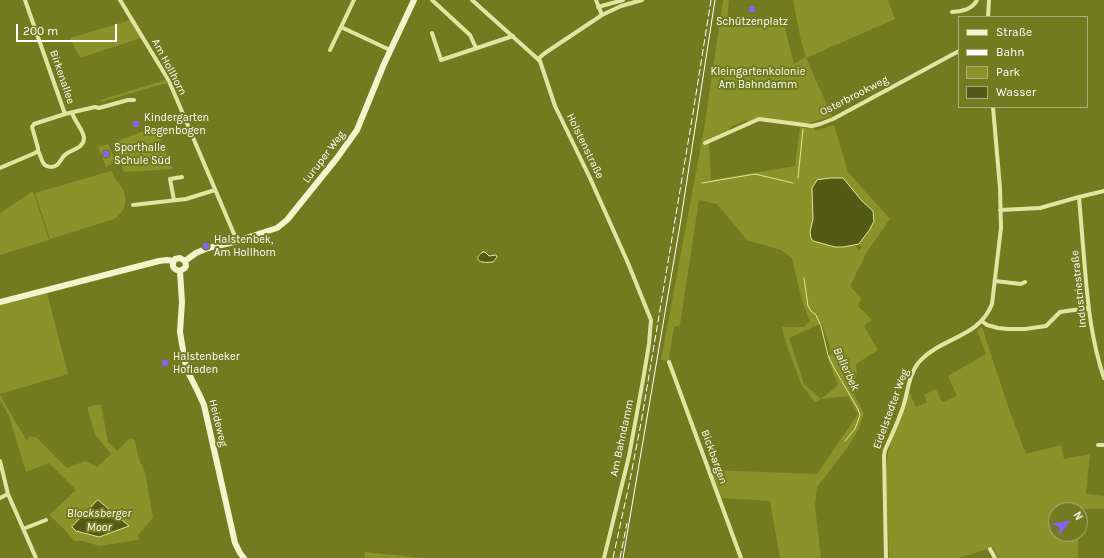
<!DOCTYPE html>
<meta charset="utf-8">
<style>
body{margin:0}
#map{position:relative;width:1104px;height:558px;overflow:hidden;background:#717b20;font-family:Karla,sans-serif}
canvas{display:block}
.legend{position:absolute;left:958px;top:16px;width:130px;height:92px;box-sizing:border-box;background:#717b20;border:1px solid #aab079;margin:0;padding:5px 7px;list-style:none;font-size:12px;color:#fff}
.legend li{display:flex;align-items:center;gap:8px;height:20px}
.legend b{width:20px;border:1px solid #aab079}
.north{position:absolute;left:1048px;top:502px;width:40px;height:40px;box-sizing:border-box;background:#717b20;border:1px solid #aab079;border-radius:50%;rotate:59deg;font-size:11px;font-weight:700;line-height:16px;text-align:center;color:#fff}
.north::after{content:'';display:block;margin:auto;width:14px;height:18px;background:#8863f3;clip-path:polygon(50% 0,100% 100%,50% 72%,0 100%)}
.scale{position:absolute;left:16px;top:24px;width:101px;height:18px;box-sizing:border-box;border:2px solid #fff;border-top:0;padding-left:5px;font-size:12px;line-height:14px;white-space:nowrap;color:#fff;-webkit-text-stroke:3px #717b20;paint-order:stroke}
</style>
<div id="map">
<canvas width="1104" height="558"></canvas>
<ul class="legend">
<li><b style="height:5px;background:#f0f5cc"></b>Straße</li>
<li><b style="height:5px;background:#fff"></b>Bahn</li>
<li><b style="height:11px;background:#89932a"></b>Park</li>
<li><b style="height:11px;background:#525b16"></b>Wasser</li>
</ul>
<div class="north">N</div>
<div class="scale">200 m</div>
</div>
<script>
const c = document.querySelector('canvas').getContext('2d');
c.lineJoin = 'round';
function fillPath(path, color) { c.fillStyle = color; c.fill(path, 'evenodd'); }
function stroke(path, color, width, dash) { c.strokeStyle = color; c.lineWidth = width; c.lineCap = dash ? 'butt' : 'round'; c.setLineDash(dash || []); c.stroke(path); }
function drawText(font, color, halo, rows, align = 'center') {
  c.font = font + ' Karla,sans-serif'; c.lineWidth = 4; c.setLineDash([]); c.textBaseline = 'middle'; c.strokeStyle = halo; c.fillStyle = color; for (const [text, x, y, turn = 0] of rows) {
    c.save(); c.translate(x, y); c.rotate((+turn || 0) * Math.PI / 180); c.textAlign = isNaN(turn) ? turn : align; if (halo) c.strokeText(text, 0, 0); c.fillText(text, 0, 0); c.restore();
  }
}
fillPath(new Path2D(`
 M723,0h6l-2,24 50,-6 7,7 10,39 12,-7 -5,-16 -8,-41h95l7,19 -89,39 26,58 -26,8 -46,-6 -12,5 -1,-3 -17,7 -1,4 -19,8 -1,5 2,36 84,-14 5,-39 6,1 7,-1 2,4 19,-6 14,47 42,47 -23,33 -17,34 11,12 -3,8 14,14 -8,6 14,24 -22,14 1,9 -2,6 -1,15 10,20 -8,20 -11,17 -28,36 -2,19 6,52h-41l-10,-57 -48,-3 -11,-28 106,4 41,-60 -10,-18 -27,3 -6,3 -14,-18 -16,-44 -3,-13h22l6,-6 -8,-20 -10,-43 -11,-8 -34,-10 -30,-36 -18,-4 -19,125 -6,2 -5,30 1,4 -9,-1 43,-231zM831,178h12l19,23 11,10 -3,18 -11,15 3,3 -3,3 -4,-5 -12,2 -33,-15 3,-13 -1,-31 5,-8zM822,323l10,31 -5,3 11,28 -17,14 -17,-15 -15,-46z
 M130,20l11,18 -61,20 -10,-20z
 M165,80l3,4h-5l-62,18 -1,-2z
 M155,127l18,42 -49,3 -12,-29z
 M108,144l7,16 -4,2 1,2 -6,3 -8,-20z
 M111,171l1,1c2,7 7,10 10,16 7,12 3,24 -8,31l-64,20 -15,-46z
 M33,191l16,49 -49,15v-42z
 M47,293l21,81 -68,20v-89z
 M982,327l26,79 18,48 35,-9 3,14 26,-5 -4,40 18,2v13h-25l-1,1h-22v24h22v24h-79l-6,-11 -34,11h-70l-3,-84 2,-23 17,-45 4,-15 7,16 11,-5 -3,-7 12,-6 6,13 15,-6 -9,-20 38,-22 -9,-24z
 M0,395l27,46 2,-5 8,2 30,30 18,-7 12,6 14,-13 -16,-20 -8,-27 14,-3 7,38 9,9 13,-13 5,2 3,17 7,15 8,46 -15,17 1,5 -40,6 -16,-5h-9l-10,-12 -15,-14 27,-25 -27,-27 -23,9 -17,-56 -9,-16z
 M364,552l61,6h-60z`), '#89932a');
const water = new Path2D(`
 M831,178h12l19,23 11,10 1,10 -4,8 -11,15 -16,3h-8l-22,-6 -2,-3 -1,-6 3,-13 -1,-31 5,-8z
 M483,252h2l4,4 7,-1 1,2 -4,5c-3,0 -7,1 -10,0 -8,-1 -6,-7 0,-10z
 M98,500l31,26 -30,11 -23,-6 -4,-4z`);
fillPath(water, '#525b16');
stroke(water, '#e1e796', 1);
stroke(new Path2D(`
 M798,178l5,-49
 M702,183l53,-9 38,9
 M804,278l4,28 3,5 5,4 5,11 7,29 6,13 24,41 2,6 -5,14 -10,12`), '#e1e796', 1);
stroke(new Path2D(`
 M25,0l40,114 30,-7 4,1 29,-8h6
 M120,0l49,81 68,160
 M432,0l38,35 6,13
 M472,0l68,61 15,45 35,72 38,85 23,57 -2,24 -6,36 -14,76 -25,102
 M596,0l6,15
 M598,7l25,-7
 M952,12c9,0 21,-3 25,-12
 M988,17l1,-17
 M341,27l49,23
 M432,33l9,27 72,-24
 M330,50l24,-50
 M538,59l7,-6 57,-38 19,-9 21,-6
 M705,143l54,-24 53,7 8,-2 13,-5 126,-68
 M38,151c3,4 3,11 7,14 1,1 5,2 6,2 9,0 9,-9 15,-13 7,-5 18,-6 18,-16 0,-7 -9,-16 -12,-25
 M0,168l35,-15 3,-2v-3l-6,-21 2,-3 31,-10
 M1079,197c2,24 4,48 6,73 3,36 7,73 19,108
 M174,200l-4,-21 12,-2
 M133,205l53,-6 29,-9
 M1000,210l40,-2 39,-11 25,-6
 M995,281l26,3 4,-2
 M982,321l5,4 11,3 10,1h17l21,-3 14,-14 28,-4
 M669,362l72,196
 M1098,445h6
 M0,461l8,33 28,64
 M0,498l8,-4
 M23,529l23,-9
 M990,549l5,9
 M886,558l-2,-102 1,-6c6,-13 12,-26 17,-40 6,-16 6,-35 17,-48 22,-25 60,-24 73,-58l9,-76 -1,-40 -7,-81`), '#e0e6a2', 4);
stroke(new Path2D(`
 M174,261l1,-2 5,-1 5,3 1,5 -1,2 -5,3
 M174,261c-3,5 0,9 6,10
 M185,261l11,-8 12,-5 26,-6 43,-14 10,-8 50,-62 20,-28 27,-66 30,-64
 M180,271l2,31 -2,30 5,30 4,12 10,20 5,11 31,138 5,10 4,5
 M0,302l159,-41 8,-1 7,1`), '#f0f5cc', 6);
stroke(new Path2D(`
 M623,558l57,-333 35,-225`), '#fff', 1);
stroke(new Path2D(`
 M613,558l17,-78 11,-57 52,-310 18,-113
 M620,558l7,-35`), '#fff', 1, [7, 3]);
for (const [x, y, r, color] of [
 [752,9,4,"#8863f3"],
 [136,124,4,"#8863f3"],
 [106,154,4,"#8863f3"],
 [206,246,4,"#8863f3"],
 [165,363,4,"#8863f3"]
]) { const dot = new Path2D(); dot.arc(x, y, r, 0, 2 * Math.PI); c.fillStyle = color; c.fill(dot); stroke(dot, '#717b20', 1.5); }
drawText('11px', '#fff', '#717b20', [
 ["Schützenplatz",752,22,"center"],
 ["Kindergarten",144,118],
 ["Regenbogen",144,131],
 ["Sporthalle",114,148],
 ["Schule Süd",114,161],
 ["Halstenbek,",214,240],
 ["Am Hollhorn",214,253],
 ["Halstenbeker",173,357],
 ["Hofladen",173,370]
], 'left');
drawText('11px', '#fff', '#717b20', [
 ["Am Hollhorn",169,67,62],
 ["Birkenallee",62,77,71],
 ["Osterbrookweg",854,96,-27],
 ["Holstenstraße",585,146,64],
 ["Luruper Weg",324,157,-53],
 ["Industriestraße",1079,289,-96],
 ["Eidelstedter Weg",891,409,-70],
 ["Heideweg",218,423,76],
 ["Am Bahndamm",622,438,-78],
 ["Bickbargen",714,457,70]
]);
drawText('11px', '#fdfef6', '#717b20', [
 ["Kleingartenkolonie",758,72],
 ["Am Bahndamm",758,85]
]);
drawText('italic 12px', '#fdfdf7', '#717b20', [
 ["Ballerbek",846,369,65],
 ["Blocksberger",99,514],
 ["Moor",99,528]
]);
</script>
